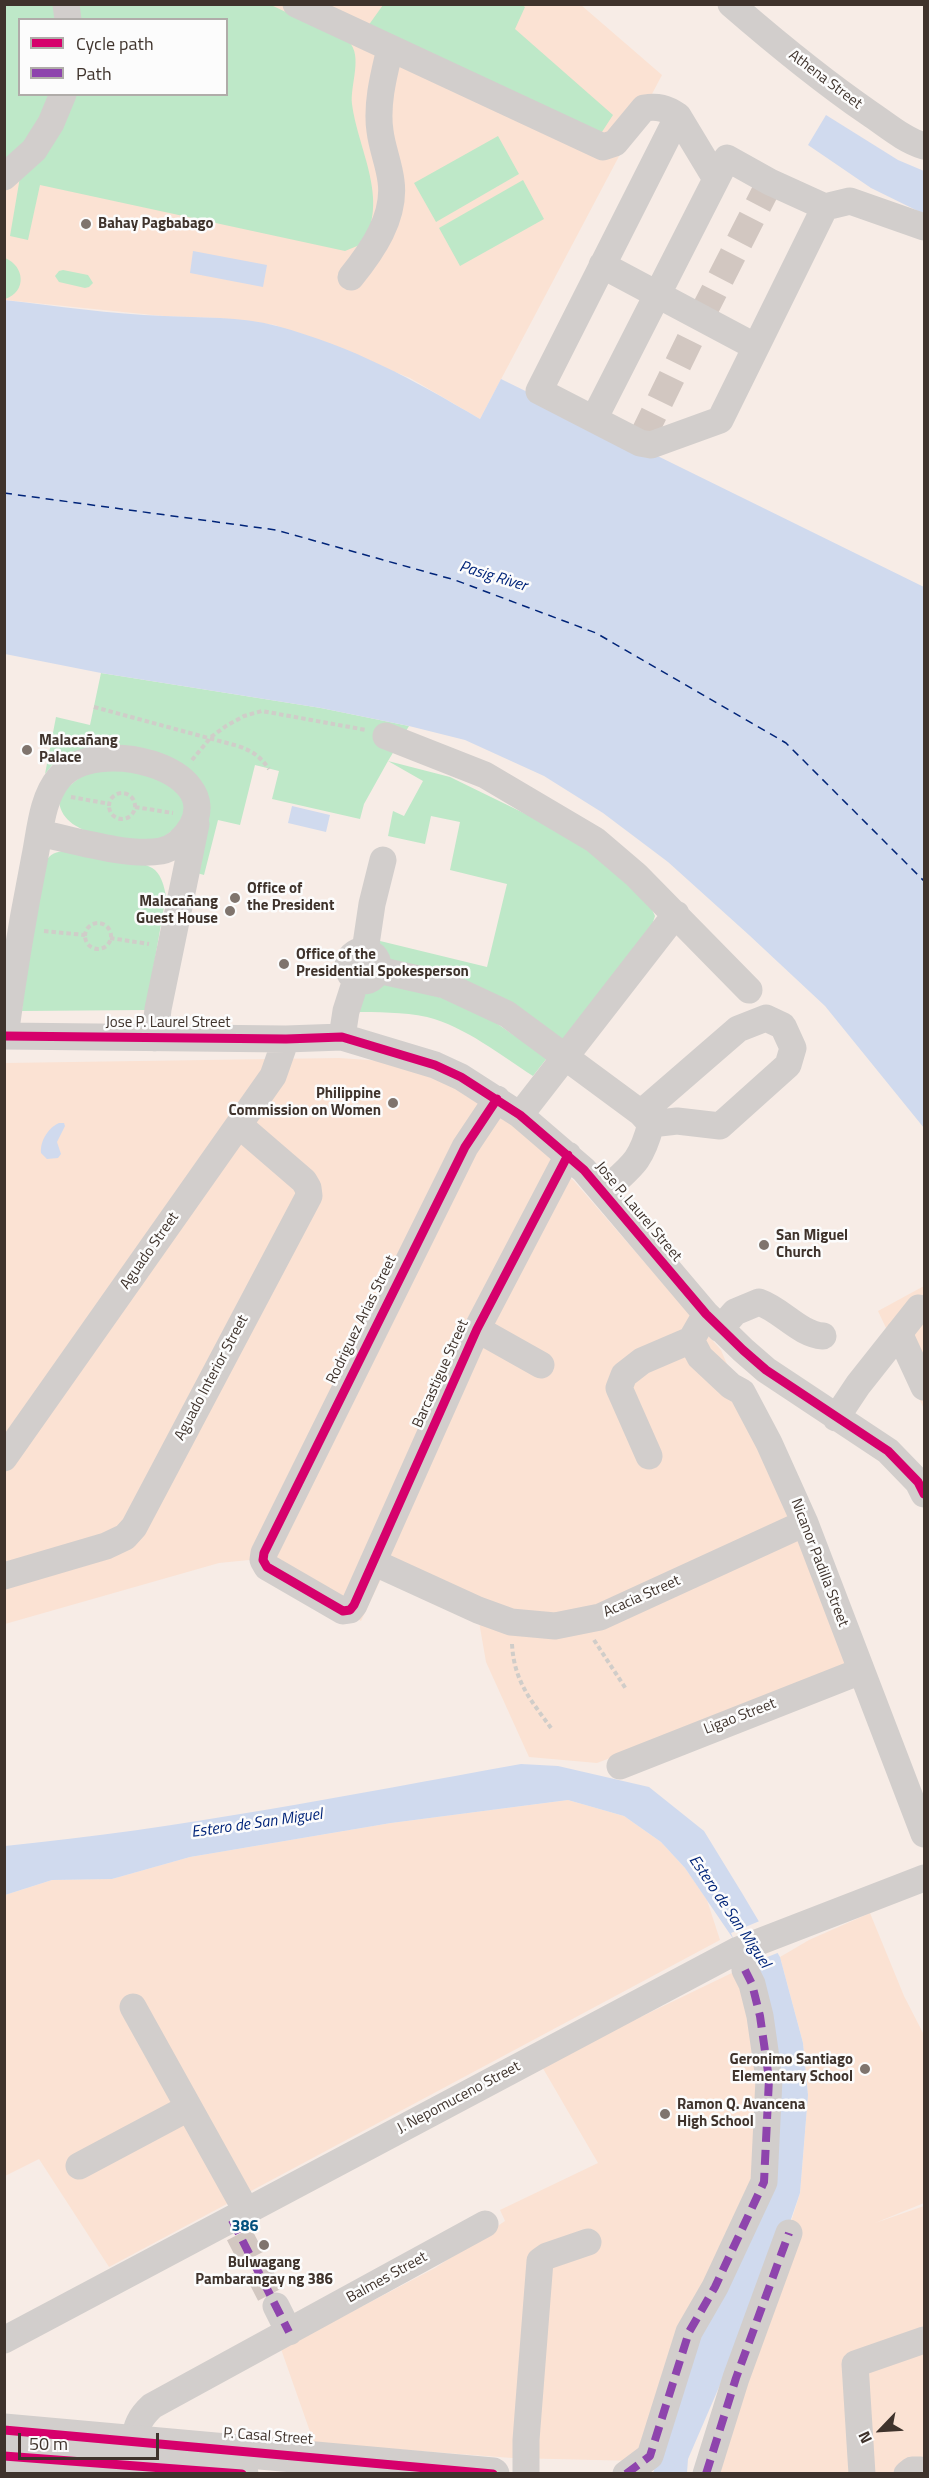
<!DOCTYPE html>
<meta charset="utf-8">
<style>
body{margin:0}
#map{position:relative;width:929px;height:2478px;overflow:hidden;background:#f7ece6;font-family:"Titillium Web",sans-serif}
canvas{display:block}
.frame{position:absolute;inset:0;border:6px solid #3f332c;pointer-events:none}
.legend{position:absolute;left:18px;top:18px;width:210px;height:78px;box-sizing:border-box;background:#fcfcfc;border:2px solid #b0aca9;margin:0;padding:8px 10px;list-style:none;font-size:18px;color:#3f332c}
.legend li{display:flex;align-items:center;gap:12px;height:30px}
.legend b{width:30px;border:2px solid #b0aca9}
.north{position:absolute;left:851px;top:2400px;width:60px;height:60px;-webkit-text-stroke:4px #fcfcfc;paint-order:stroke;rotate:245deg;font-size:16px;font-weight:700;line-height:24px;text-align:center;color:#3f332c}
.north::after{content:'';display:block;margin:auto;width:21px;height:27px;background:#3f332c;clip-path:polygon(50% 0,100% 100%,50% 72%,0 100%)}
.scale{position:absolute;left:18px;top:2433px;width:141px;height:27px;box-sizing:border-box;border:3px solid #3f332c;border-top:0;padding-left:8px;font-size:18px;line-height:21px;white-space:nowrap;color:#3f332c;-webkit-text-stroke:4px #fcfcfc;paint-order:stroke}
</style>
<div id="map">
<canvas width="929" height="2478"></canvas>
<div class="frame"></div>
<ul class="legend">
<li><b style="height:8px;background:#d6006c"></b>Cycle path</li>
<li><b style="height:8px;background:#8e44ad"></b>Path</li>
</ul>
<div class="north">N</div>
<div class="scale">50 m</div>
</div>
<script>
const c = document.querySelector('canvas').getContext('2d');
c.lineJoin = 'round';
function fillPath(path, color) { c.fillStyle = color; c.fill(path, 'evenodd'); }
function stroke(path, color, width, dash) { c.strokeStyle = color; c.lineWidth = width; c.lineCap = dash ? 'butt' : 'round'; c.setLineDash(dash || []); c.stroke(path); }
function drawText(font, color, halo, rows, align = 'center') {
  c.font = font + ' "Titillium Web",sans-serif'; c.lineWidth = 5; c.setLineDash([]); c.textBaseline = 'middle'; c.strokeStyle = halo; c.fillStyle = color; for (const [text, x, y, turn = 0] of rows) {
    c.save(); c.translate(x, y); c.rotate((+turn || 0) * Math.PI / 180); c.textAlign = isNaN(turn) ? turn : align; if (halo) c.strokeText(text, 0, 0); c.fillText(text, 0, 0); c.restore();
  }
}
fillPath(new Path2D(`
 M4,5h577l81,70 -182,344 -70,-41 -135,-53 -57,-7 -55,-2 -158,-16zM20,20h206v74h-206z
 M339,1058l44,3 49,13 88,56 54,51 147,169 132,316 -256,97 -68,-6 -43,-95 -8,-46 -88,-56 -29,61 -112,-61 -30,3 -214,61v-561z
 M924,1286v123l-46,-98z
 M568,1800l56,16 37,26 24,26 22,32 13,40 -611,327 -70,-108 -34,17v-281l47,-15 60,-1 78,-22 201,-34z
 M870,1913l34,83 20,39v168l-49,20 49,-17v267l-212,1 88,-281 8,-98 -5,-52 -23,-86 29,-17z
 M738,1970l23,67 -2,145 -121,279 -126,-3 -198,-15 -33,-94 154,-81 70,-47 -5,-11 98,-47 -57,-98z`), '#fbe2d3');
fillPath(new Path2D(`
 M5,5h52l2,14 -39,1v74l33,1 -26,47 -22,24z
 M75,5h196l78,37c14,14 1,43 3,62 6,46 38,96 10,140l-17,7 -305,-66 -12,55 -18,-4 10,-59 51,-82 155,-1v-74l-149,-1z
 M383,5h139l3,2 -10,22 98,86 -15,23 -230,-112z
 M498,136l21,38 -83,48 -22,-39z
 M523,180l21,39 -84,47 -21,-38z
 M5,258c20,8 22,34 0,41z
 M63,270l25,5 5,8 -4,4 -4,1 -26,-6 -4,-6 4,-5z
 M101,673l220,35 88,18 -21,35 62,16 86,42 42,24 51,37 20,23 6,13 -4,12 -86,111h-7l-171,-80 -11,-19 111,27 20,-83 -57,-14 10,-48 -29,-6 -6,28 -37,-8 5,-25 11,5 19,-35 -35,-20 -24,43 -4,15 -88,-20 7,-28 -24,-6 -15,60 -22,-5 -14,55 -7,-2 -6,-93 -127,-22 -12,7 -7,9 11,-57 34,8z
 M92,768l65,6 27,20 4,25 -34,25c-32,-6 -99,-6 -95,-50z
 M71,850c18,4 72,9 84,20 7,7 9,16 11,26l-20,114 -124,1c4,-27 12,-138 27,-154 6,-6 14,-6 22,-7z
 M376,981l94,24 77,53 -14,18c-33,-21 -67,-49 -106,-59 -24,-5 -50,-5 -74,-5l5,-20z`), '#bee8c8');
fillPath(new Path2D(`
 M826,115l72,45 26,11v43l-53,-26 -63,-43z
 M193,251l74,14 -4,22 -73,-14z
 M4,300c53,6 107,14 160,16 37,2 76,0 113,10 77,21 135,53 203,93l21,-40 423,208v541l-99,-122 -76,-71 -81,-73 -65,-49 -59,-37 -79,-36 -56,-14 -88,-18 -220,-35 -96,-19z
 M292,806l38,9 -4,17 -38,-9z
 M59,1123h5l1,3 -8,16 4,12 -3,4 -11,1 -6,-6c-1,-12 7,-25 18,-30z
 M521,1764l37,2 91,21 55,44 38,62 38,64 23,86 5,52 -8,98 -11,32 -101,234 -1,14h-34l39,-119 76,-171 -17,-218 -66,-97 -24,-26 -37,-26 -56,-16 -177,23 -201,34 -78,22 -60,1 -47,15v-49c173,-17 344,-51 516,-82z`), '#d0daee');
fillPath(new Path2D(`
 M762,1920l18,32 -33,13 -8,-12 -8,-20z`), '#f7ece6');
stroke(new Path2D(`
 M4,493l272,37 179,50 141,53 190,110 138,138`), '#002479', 1.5, [8, 6]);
stroke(new Path2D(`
 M702,315l67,-131
 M642,438l58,-119
 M239,2234l37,72`), '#d2c7c1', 27, [27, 14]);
stroke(new Path2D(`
 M94,707l144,39c14,5 22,10 31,23
 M192,760l19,-23 15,-11 18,-10 18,-5 104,19
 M109 806a13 13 0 1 1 26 0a13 13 0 1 1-26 0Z
 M71,797l39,7
 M135,807l38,6
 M85 936a13 13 0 1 1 26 0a13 13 0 1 1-26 0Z
 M44,931l41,4
 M110,938l39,6
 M594,1640l32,49
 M512,1644c2,37 18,55 39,84`), '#d0cdc9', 4, [4.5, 3]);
stroke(new Path2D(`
 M66,4l2,16
 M296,4l307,143 12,-4 29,-35c14,-2 22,0 34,8l38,63
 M731,4c45,39 90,76 138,109 18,12 35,27 55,33
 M678,116l-139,275 101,52 11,2 69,-25 105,-213 25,-6 74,26
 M4,177l30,-27 17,-27 12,-29
 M602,265l154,82
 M351,277c21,-26 45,-60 40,-96 -2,-17 -9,-33 -11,-50 -4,-27 4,-57 10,-82
 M594,419l133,-261 43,24 55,25
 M386,736l99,39 110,65 41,35 113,115
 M348 966a15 15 0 1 1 30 0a15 15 0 1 1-30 0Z
 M365,951l7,-47 11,-44
 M378,970l67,15 62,29 134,99 10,11 26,-3 43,5 68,-61 5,-17 -10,-22 -17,-8 -28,11 -97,84
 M4,1036l282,3 56,-2 93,28 26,12 59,38 64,55 122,144 37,36 23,20 122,81 30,31 6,12
 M5,1036c8,-60 18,-120 30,-180 5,-25 7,-58 24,-78 36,-44 165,-10 133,48 -7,12 -17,22 -31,25 -33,6 -88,-11 -122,-18
 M342,1037l4,-26 10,-31
 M155,1038l3,-29 38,-185
 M497,1099l-32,48 -201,406 -1,7 4,7 76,44 7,-1 4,-5 123,-276 91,-174
 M520,1115l156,-201
 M604,1191c28,-25 37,-29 47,-67
 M706,1314l-15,26 9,17 31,29 11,6 27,51 36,80 119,311
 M477,1329l64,36
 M720,1329l15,-17 24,-10c23,8 40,32 64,34
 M899,1333l25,54
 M836,1418l22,-33 61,-77
 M649,1456l-30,-68 5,-13 18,-14 49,-21
 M4,1458l269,-382 13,-37
 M373,1562l105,48 33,12 44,4 45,-9 205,-94
 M4,1576l102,-30 19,-9 9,-10 175,-331 -1,-8 -4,-7 -65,-56
 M620,1766l241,-95
 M133,2007l114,205
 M79,2166l109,-58
 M276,2306l13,26
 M4,2340l734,-390 186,-72
 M134,2442c2,-16 6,-25 18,-36l333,-182
 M526,2474v-34l14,-179 7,-5 41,-14
 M626,2474l24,-18 39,-124 26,-45 49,-105 5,-103 -9,-63 -8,-32 -7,-14
 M706,2474l30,-96 53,-145
 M862,2474l-7,-110 69,-24
 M907,2474l5,-4h9`), '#d2cecc', 27);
stroke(new Path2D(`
 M4,2430l489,44
 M4,2456l238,18`), '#d2cecc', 33);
stroke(new Path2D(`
 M232,2220l57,112
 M626,2474l24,-18 39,-124 26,-45 49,-105 5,-103 -9,-63 -8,-32 -7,-14
 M706,2474l30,-96 53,-145`), '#8e44ad', 8, [15, 8]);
stroke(new Path2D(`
 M4,1036l282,3 56,-2 93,28 26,12 59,38 64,55 122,144 37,36 23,20 122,81 30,31 6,12
 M497,1099l-32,48 -201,406 -1,7 4,7 76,44 7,-1 4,-5 123,-276 91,-174
 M4,2430l489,44
 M4,2456l238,18`), '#d6006c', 9);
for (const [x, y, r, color] of [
 [86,224,6,"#7f746d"],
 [27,750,6,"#7f746d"],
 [235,898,6,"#7f746d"],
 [230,911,6,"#7f746d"],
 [284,964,6,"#7f746d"],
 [393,1103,6,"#7f746d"],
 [764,1245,6,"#7f746d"],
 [865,2069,6,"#7f746d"],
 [665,2114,6,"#7f746d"],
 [264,2245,6,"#7f746d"]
]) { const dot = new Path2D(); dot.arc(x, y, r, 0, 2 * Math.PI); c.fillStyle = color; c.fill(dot); stroke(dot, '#fcfcfc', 2); }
drawText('15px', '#3f332c', '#fcfcfc', [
 ["Athena Street",825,80,37],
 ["Jose P. Laurel Street",168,1023],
 ["Jose P. Laurel Street",638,1212,50],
 ["Aguado Street",150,1251,-55],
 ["Rodriguez Arias Street",362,1320,-64],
 ["Barcastigue Street",441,1374,-66],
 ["Aguado Interior Street",212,1378,-62],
 ["Nicanor Padilla Street",819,1563,69],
 ["Acacia Street",642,1597,-24],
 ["Ligao Street",740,1717,-21],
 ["J. Nepomuceno Street",459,2098,-28],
 ["Balmes Street",387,2278,-29],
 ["P. Casal Street",268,2437,4]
]);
drawText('bold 15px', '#3f332c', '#fcfcfc', [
 ["Bahay Pagbabago",98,224],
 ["Malacañang",39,741],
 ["Palace",39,758],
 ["Office of",247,889],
 ["the President",247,906],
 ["Malacañang",218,902,"right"],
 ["Guest House",218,919,"right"],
 ["Office of the",296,955],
 ["Presidential Spokesperson",296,972],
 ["Philippine",381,1094,"right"],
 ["Commission on Women",381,1111,"right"],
 ["San Miguel",776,1236],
 ["Church",776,1253],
 ["Geronimo Santiago",853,2060,"right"],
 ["Elementary School",853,2077,"right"],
 ["Ramon Q. Avancena",677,2105],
 ["High School",677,2122],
 ["Bulwagang",264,2263,"center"],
 ["Pambarangay ng 386",264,2280,"center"]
], 'left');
drawText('italic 16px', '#002479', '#fcfcfc', [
 ["Pasig River",493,577,17],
 ["Estero de San Miguel",257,1824,-8],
 ["Estero de San Miguel",729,1912,56]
]);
drawText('bold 16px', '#04517e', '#fcfcfc', [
 ["386",245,2227]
]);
</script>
